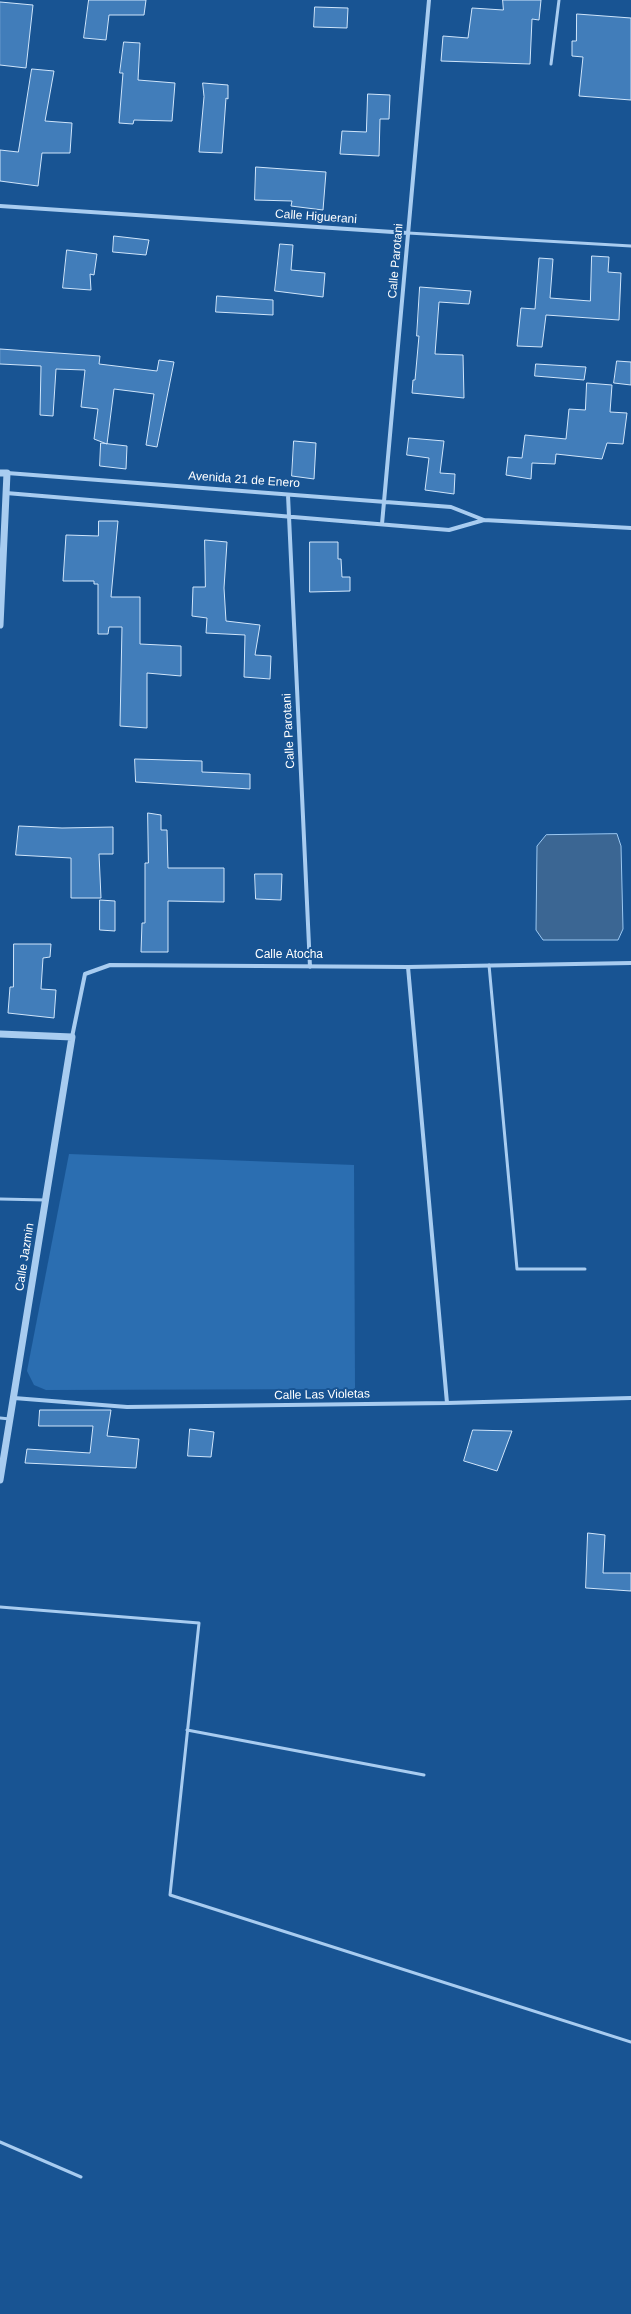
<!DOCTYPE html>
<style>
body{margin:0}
canvas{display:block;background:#185493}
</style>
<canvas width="631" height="2314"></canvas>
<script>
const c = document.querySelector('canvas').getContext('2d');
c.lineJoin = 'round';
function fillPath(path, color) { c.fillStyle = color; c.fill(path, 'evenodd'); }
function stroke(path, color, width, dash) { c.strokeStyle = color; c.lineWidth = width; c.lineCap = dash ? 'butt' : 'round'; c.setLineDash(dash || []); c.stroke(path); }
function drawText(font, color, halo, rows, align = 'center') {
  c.font = font + ' Arial,sans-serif'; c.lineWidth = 4; c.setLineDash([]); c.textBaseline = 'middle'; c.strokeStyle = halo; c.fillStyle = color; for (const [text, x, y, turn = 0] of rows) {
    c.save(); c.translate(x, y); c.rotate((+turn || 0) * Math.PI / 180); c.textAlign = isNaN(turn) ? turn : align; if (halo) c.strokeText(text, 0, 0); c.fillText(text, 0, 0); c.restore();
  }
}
fillPath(new Path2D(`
 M69,1154l285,11 1,224 -309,1 -12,-5 -7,-14z`), '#2b6eb1');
const water = new Path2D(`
 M617,834l4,12 2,83 -5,11h-75l-7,-10 1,-84 9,-11z`);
fillPath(water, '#3b6693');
stroke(water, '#9bc8f2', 1);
const building = new Path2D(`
 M89,0h57l-2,15h-35l-3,25 -22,-2z
 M503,0h38l-2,20 -7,-1 -2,45 -89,-3 2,-25 25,2 4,-30 31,2z
 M0,2l33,3 -7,63 -26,-3z
 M315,7l33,1 -1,20 -33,-1z
 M577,14l54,4v82l-52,-4 4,-39 -11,-1v-15h4z
 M124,42l16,1 -2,37 37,3 -3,38 -38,-1 -1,4 -14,-1 4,-50h-3z
 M32,69l22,2 -9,50 27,2 -2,30h-28l-4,33 -38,-5v-31l18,2z
 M203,83l25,2v14l-2,-1 -4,55 -23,-1 5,-55z
 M368,94l22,1 -1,24h-9l-1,37 -39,-2 2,-23 24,1z
 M256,167l70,5 -3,38 -32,-4 1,-5 -37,-1z
 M114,236l35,4 -3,15 -33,-3z
 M280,244l13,1 -2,25 34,3 -2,24 -48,-6z
 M67,250l30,4 -3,21 -4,-1 1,16 -28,-2z
 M592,256l17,1 -1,15 13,1 -2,47 -73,-5 -4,32 -25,-1 4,-38 14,1 4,-51 14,1 -3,39 40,3z
 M420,287l51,4 -2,13 -30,-2 -4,52 28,1 1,43 -52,-5 1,-13h2l4,-44h-2z
 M217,296l56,4v15l-57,-3z
 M0,349l100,7 -1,8 58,7 2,-11 15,2 -17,85 -11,-2 8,-51 -40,-5 -7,55 -13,-5 4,-30 -17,-2 4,-37 -29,-1 -3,47 -13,-1 1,-49 -41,-2z
 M617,361l14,1v23l-17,-2z
 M536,364l50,3 -2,13 -49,-4z
 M587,383l25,2 -2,27 17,1 -4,31 -16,-1 -5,16 -46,-5 -1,10 -23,-1 -1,16 -25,-4 2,-18 14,1 3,-23 41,4 3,-30 16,1z
 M409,438l35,3 -4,32 15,1 -1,20 -29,-4 4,-32 -22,-3z
 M294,441l22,2 -2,36 -22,-3z
 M101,443l26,3 -1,23 -26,-3z
 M99,521h19l-7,76h29v47l41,2v30l-34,-3v55l-27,-2 2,-99h-13l-1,7h-10v-50h-4v-3h-31l3,-46 32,1z
 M205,540l22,2 -3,46 2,33 34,4 -5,30 16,1 -1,23 -26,-2 1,-42 -39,-2 1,-15 -15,-2 1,-29h12z
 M310,542h28v17h3l1,18h8v14l-40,1z
 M135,759l67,2v11l48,2v15l-114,-7z
 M148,813l13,2v15h6l1,38h56v34l-56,-1v51h-27l1,-29h3v-60h3z
 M19,826l43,2 51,-1v27h-14l2,44h-30v-40l-55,-3z
 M255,874h27l-1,26 -25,-1z
 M100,900l15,1v30l-15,-1z
 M14,944h37l-1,13 -7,1 -2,31 15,1 -2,28 -46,-5 2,-26h3z
 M40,1410h71l-4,26 32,3 -3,29 -111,-5 2,-14 63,4 3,-27h-54z
 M190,1429l24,3 -3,25 -23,-1z
 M473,1430l39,1 -15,40 -33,-10z
 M588,1533l17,2 -2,38h28v18l-45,-3z`);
fillPath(building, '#417dba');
stroke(building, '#cfe5fb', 1);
stroke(new Path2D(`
 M551,64l8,-64
 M408,233l223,13
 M489,965l28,304h68
 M0,1199l46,1
 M0,1418l10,1
 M0,1607l199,16 -29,272 461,147
 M187,1730l237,45
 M0,2142l81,35`), '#a8ccf0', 3);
stroke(new Path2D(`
 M0,206l408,27
 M7,473l444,34 33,13 147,8
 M6,493l443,37 35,-10
 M288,495l22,472
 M382,524l47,-524
 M408,967l39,436
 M72,1037l13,-63 25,-9 298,2 223,-4
 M14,1398l113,9 320,-4 184,-5`), '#a8ccf0', 4);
stroke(new Path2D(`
 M0,473h7l-7,152
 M0,1034l72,3 -72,443`), '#a8ccf0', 7);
drawText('12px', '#fff', '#185493', [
 ["Calle Higuerani",316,217,4],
 ["Calle Parotani",396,261,-85],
 ["Avenida 21 de Enero",244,480,4],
 ["Calle Parotani",289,731,-93],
 ["Calle Atocha",289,955],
 ["Calle Jazmin",25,1257,-81],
 ["Calle Las Violetas",322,1395,-1]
]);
</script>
